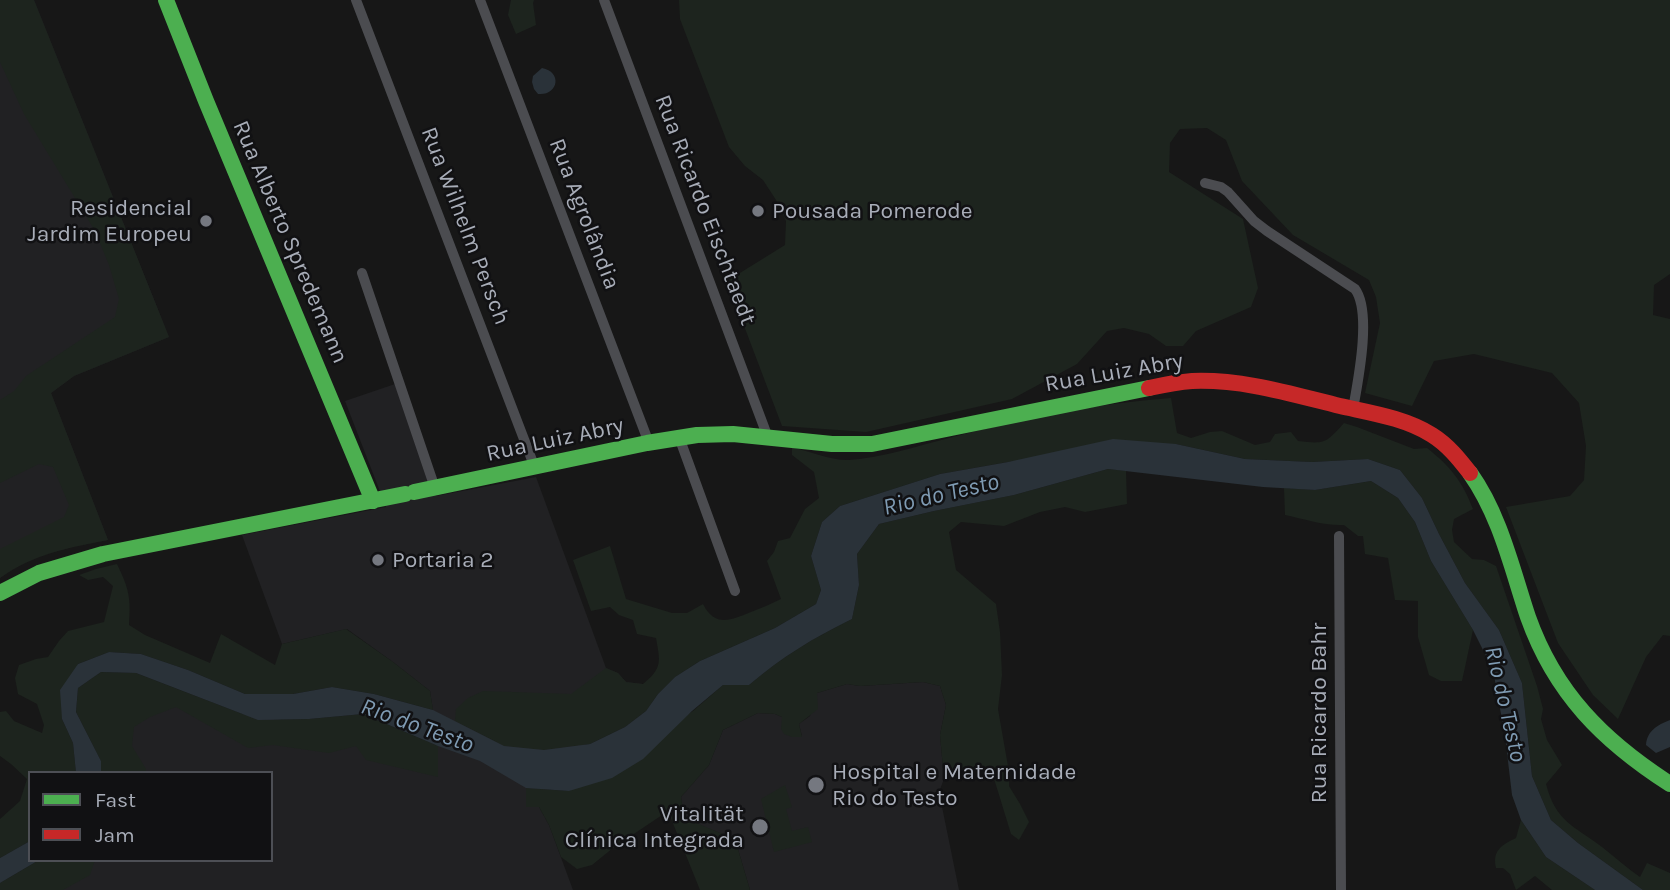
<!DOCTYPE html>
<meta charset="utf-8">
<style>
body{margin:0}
#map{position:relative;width:1670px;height:890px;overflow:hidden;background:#171717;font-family:Karla,sans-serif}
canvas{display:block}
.legend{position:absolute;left:28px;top:771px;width:245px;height:91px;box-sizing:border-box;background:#111113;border:2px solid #4d4f55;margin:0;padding:9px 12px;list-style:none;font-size:21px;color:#a8adb8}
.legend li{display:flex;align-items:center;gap:14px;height:35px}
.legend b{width:35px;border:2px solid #4d4f55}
</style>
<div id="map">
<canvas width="1670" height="890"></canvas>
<ul class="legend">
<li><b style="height:9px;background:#4caf50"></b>Fast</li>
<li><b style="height:9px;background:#c62828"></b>Jam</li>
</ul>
</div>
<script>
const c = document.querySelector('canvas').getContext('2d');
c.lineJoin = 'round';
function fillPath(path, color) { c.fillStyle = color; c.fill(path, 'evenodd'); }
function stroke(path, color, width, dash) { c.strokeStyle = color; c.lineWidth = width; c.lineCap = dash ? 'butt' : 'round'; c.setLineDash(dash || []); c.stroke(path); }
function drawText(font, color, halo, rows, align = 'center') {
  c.font = font + ' Karla,sans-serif'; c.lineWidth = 5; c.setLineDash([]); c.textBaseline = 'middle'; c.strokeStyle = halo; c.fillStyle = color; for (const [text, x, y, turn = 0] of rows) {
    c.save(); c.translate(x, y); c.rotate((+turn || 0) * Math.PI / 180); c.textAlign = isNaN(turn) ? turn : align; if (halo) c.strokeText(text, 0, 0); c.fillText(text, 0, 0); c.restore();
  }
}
fillPath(new Path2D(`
 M0,0h34l135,337 -95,39 -23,17 57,147 -32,6 -37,10 -21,9 -18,13z
 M395,384l41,112 100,-19 70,191 12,5 8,9 17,2 -117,122 13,1 10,18 24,65h-555l21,-30h232v-87h-170v-12l-23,-73 360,57 -8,-54 -37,-29 -46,-33 -65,15 -40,-109 144,-28 -41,-106z
 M923,682l17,4 6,19 -6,30 4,44 -5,13 20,98h-209l-15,-51 -51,-20 -3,-22 28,-32 14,-35 35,-17 17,1 7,3 20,19 -3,-12 11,-8 7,-23 30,-9 13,2z`), '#212123');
fillPath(new Path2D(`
 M0,0h34l135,337 -95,39 -23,17 57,147c-41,8 -74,14 -108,38v-29l64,-32 5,-12 -16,-38 -14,-3 -39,19v-83l14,-9 12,-15 89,-59 4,-18 -10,-34 -14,-34 -71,-117 -24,-52z
 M511,0h23l-1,3 3,22 -20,9 -8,-19z
 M679,0h991v274l-16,11 -1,30 17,4v317l-7,-1 -17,22 -28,62 -25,-24 -35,-52 -52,-136 64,-11 14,-16 2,-34 -7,-43 -27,-30 -78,-19 -40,7 -22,45 -47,-13 15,-70 -4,-26 -7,-17 -76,-45 -51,-54 -16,-41 -19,-12 -27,1 -10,14 -1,29 74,47 15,69 -7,19 -55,24 -13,15h-17l-17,-12 -25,-6 -17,3 -30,33 -65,35 -146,33 -84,-6 -55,-145 58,-36 1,-24 -10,-21 -13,-20 -18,-14 -16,-19 -49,-128z
 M1171,398l6,35 14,5 19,-6 12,-1 33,14 15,-3 5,-8 16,-2 7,9c27,3 27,3 46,-18l13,4 57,22 13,-1c24,19 35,33 46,61l-19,10 -2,11 2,12 18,17 12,1 12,6 41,120 6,23 -2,10 6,21 15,25 -16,19c10,38 27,41 56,63 13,10 25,21 38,30l7,-14 23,10v17h-27l-65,-47 -27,-23 -19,-44 -10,-93 -23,-53 -34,-47 -26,-49 -17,-36 -22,-28 -32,-11 -56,3 -67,-3 -69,-15 -168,18 -68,12 -100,32 -18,16 -11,34 10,34 -5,14 -41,24 -75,33 -25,16 -17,17 -12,17 -21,16 -35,17 -46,6 -40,-4 -49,-25 1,-12 12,-11 15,-7 88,3 35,-26 12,5 8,9 17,2c20,-16 17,-23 13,-46l-19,-4 -4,-14 -14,-5 -9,-8 -19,4 -18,-51 37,-14 16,53 46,14h15l16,-9c12,24 28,16 48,8 10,-4 20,-8 30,-13l-14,-38 7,-9 4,-11 12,-3 15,-29 14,-11 -5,-26 -22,-17v-8c16,4 41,14 57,13 33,-2 68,-14 100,-22 72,-19 148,-35 222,-40z
 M1108,469l18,2 1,33 -42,8 -20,-5 -25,5 -36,14 -43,-4 -12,10 7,38 40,34 4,28 2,43 -4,34 11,63v14l11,18 9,18 -10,18 -8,-6 -19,-62 -48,7 -4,-44 6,-30 -6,-19 -17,-4 -63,4 -13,-2 -30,9 1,16 -19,15 3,13h-10l-8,-3 -3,-5 1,-12 -7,-3 -17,-1 -35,17 -14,35 -28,32 3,21 51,21 15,51h-50l-32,-79 -55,37 -21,17 -15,4 -16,-12 -12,-32 -10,-18h-13v-19l43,3 124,-80 30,-26h26c33,-28 64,-47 103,-66l7,-34 -2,-31 22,-30 55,-13 80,-16z
 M1371,481l27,17 17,24 16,39 42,69 -11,51h-21l-12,-6 -11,-38v-36l-23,-1 -7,-42 -23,-4 -2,-18h-5l-14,-11c-20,1 -39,-6 -59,-10l-1,-27 31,2z
 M117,564c12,25 14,33 12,61l16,10 65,28 11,-29 54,31 7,-21 64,-15 47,33 37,29 3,19 -59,-16 -42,-7 -39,7h-48l-57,-24 -47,-16 -32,-2 -31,12 -16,55 11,24 3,30h-46v68l-30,17v-39l20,-18 7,-22 -16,-15 -11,-8v-44l6,-1 8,10 28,12 2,-8 -7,-21 -19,-10 -3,-16 4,-13 17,-6 12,-2 11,-16 9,-10 36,-9 9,-36 -10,-9 -15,3 -9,-5 17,-6z
 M101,672l35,1 122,47 51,-1 54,-5 75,32v31l-72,-17 -10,-14 -27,7 -56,-8 -25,3 -72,-41 -26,10 -16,10 -2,19 14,23v4h-45v-12l-25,-49 2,-24z
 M785,785l7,22 -6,2 6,22 16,-4 4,15 -38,10 -13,-53z
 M1521,820l25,37 49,33h-43l-17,-14 -19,14 -6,-16 -7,-6h-7c-4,-18 6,-23 20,-30z
 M39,860h56l-5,15 -27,15h-63v-7z`), '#1d241e');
fillPath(new Path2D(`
 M542,68c21,4 16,28 -4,26l-4,-5 -2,-7 1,-6z
 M1113,439l63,5 69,15 67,3 56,-3 32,11 22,28 17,36 26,49 34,47 23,53 10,93 19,44 27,23 65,47h-48l-49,-33 -25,-37 -9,-25 -7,-59 -12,-66 -20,-40 -42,-69 -16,-39 -17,-24 -27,-17 -56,9 -52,-3 -155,-18 -94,26 -80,16 -55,13 -22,30 2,31 -7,34c-39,19 -70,38 -103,66h-26l-31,26 -49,48 -31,19 -43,13 -43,-3 -46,-27 -42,-15 -75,-32 -54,5 -51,1 -122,-47 -35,-1 -23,16 -2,24 25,49v12h-25l-3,-30 -11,-24 -2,-29 18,-26 31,-12 32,2 47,16 57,24h48l39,-7 42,7 59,16 71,36 40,4 46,-6 35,-17 21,-16 12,-17 17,-17 25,-16 75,-33 41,-24 5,-14 -10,-34 11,-34 18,-16 100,-32 68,-12z
 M1670,720v27l-14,6 -10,-8c1,-14 11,-20 24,-25z
 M30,841v19h9l-39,23v-25z`), '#2a3239');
stroke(new Path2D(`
 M356,0l179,468
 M480,0l169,443
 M604,0l163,435
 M1205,183l16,4 7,5 26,29 13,10 88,58c17,23 3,92 -2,120
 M362,273l73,215
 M679,437l56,154
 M1339,536l2,354`), '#4b4c50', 10);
stroke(new Path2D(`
 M166,0l40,101 167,400
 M1470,473c30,42 42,96 58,144 27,76 75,124 142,167
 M414,492l233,-49 50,-8 36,-1 99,10h40l277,-56
 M0,593l39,-20 64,-19 302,-60`), '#4caf50', 16);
stroke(new Path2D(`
 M1149,388c14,-3 29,-6 43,-7 51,-2 99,13 148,25 31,7 65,12 92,29 16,10 27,24 38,38`), '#c62828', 16);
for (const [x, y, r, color] of [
 [758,211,7,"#757880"],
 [206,221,7,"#757880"],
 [378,560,7,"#757880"],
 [816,785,9,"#757880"],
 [760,827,9,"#757880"]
]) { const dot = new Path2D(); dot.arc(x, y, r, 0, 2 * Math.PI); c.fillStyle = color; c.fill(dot); stroke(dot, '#111113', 2.5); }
drawText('23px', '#a8adb8', '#111113', [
 ["Residencial",192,208,"right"],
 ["Jardim Europeu",192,234,"right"],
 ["Pousada Pomerode",772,211],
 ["Portaria 2",392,560],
 ["Hospital e Maternidade",832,772],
 ["Rio do Testo",832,798],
 ["Vitalität",744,814,"right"],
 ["Clínica Integrada",744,840,"right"]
], 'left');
drawText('23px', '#a8adb8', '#111113', [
 ["Rua Ricardo Eischtaedt",705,210,69],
 ["Rua Agrolândia",584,214,69],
 ["Rua Wilhelm Persch",465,226,69],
 ["Rua Alberto Spredemann",290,242,67],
 ["Rua Luiz Abry",1114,373,-10],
 ["Rua Luiz Abry",555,440,-12],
 ["Rua Ricardo Bahr",1319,713,-90]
]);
drawText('italic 24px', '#7f9bb3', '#111113', [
 ["Rio do Testo",941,495,-13],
 ["Rio do Testo",1505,704,77],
 ["Rio do Testo",417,726,20]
]);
</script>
